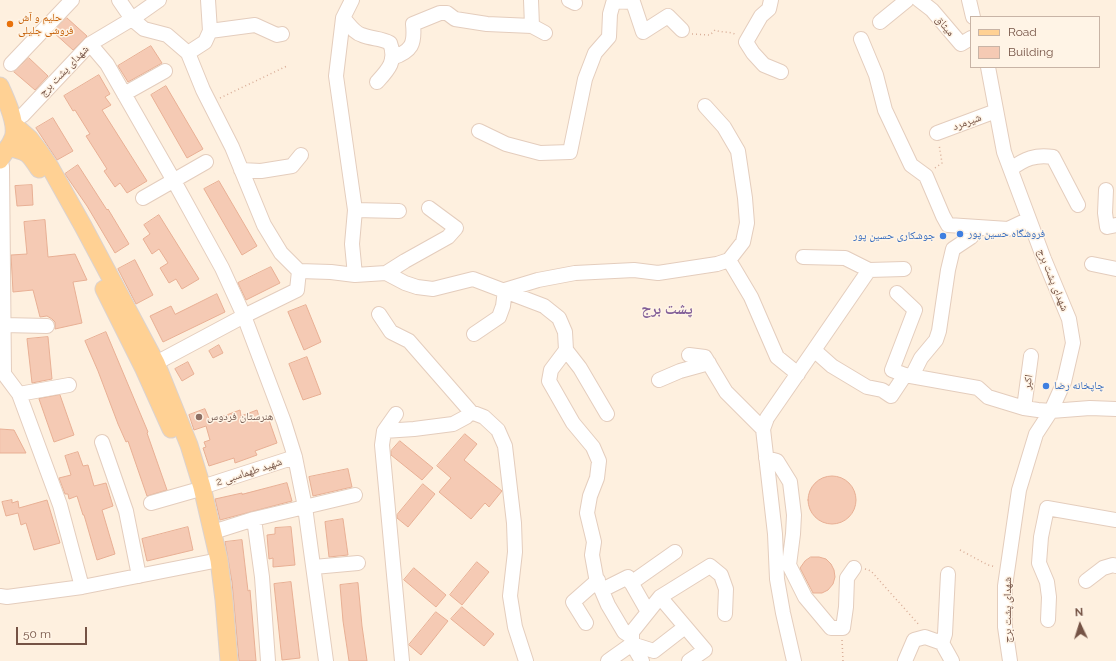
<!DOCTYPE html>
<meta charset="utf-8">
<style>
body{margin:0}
#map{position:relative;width:1116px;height:661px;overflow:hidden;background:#fef0df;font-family:Raleway,sans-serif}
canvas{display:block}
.legend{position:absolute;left:970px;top:16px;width:130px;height:52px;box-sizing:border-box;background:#fff4e6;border:1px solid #c8b4a6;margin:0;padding:5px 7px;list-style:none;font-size:12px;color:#755345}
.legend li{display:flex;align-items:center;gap:8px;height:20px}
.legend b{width:20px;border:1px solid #c8b4a6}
.north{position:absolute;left:1060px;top:605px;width:40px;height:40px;-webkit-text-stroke:3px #fff4e6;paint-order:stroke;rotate:356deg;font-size:11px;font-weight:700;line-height:16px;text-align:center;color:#755345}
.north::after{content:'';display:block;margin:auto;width:14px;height:18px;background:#755345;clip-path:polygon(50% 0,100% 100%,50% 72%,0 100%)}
.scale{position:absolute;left:16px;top:627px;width:71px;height:18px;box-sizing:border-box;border:2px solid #755345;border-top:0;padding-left:5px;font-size:12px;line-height:14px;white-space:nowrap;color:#755345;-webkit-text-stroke:3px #fff4e6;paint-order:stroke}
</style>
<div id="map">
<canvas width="1116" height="661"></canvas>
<ul class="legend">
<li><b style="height:5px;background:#ffd194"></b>Road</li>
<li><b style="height:11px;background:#f5cab4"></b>Building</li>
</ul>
<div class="north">N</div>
<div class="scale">50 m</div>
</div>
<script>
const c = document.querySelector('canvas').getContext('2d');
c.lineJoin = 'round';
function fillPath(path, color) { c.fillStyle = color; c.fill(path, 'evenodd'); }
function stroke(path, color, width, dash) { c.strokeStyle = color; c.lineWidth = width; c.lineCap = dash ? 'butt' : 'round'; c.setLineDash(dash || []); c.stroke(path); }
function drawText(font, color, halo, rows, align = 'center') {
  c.font = font + ' Raleway,"Noto Naskh Arabic",sans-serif'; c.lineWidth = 3; c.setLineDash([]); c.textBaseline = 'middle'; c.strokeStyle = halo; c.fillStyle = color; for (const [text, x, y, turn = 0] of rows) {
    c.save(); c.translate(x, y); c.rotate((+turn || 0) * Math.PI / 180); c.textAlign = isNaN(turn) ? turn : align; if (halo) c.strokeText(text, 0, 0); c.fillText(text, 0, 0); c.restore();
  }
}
const building = new Path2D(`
 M67,18l20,18 -14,14 -20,-18z
 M151,46l11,17 -34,19 -10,-16z
 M29,58l19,18 -13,14 -21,-18z
 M99,75l11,19 -5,3 6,8 -9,5 45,71 -20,12 -7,-10 -5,4 -11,-16 3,-2 -21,-33 4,-2 -15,-24 -2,1 -9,-15z
 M166,86l37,63 -16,9 -36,-63z
 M53,118l20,33 -16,9 -21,-32z
 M78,165l29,45 1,-1 21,35 -14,9 -28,-47 -22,-32z
 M219,181l38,65 -15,9 -38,-66z
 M32,185l1,20 -16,1 -2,-20z
 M159,215l40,64 -17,10 -6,-10 -7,4 -9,-15 8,-5 -9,-14 -7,5 -9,-15 7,-5 -6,-9z
 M45,220l3,37 27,-3 12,26 -14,2 9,41 -27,6v-7l-3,-3 -5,-3 -7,1 -7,-27 -20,2 -2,-37 16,-1 -3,-32z
 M135,260l18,35 -17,9 -18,-35z
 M271,267l9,16 -34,17 -8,-17z
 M217,294l8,18 -62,30 -13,-26 21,-10 4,8z
 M306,305l15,37 -17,8 -16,-38z
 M106,332l42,100 -1,1 20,57 -20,6 -19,-55 -2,1 -8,-18 -20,-53 -13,-30z
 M48,337l4,42 -20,4 -5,-44z
 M219,345l4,8 -10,5 -4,-7z
 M307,357l14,37 -18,6 -14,-36z
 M188,362l6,12 -12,7 -7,-12z
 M60,395l14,40 -20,7 -15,-43z
 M205,409l5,12 30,-11 1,6 16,-6 4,13 8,-3 8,23 -22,8 2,4 -22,8 -1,-5 -25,8 -6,-18 3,-1 -2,-5 6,-2 -4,-14 -12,4 -5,-15z
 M0,429l14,1 12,23h-26z
 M465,434l12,10 -13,16 38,31 -13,16 -4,-4 -14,16 -32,-27 12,-14 -14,-12z
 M400,441l33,27 -11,12 -31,-25v-4z
 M78,452l5,14 5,-1 6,21 12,-3 7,23 -11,4 13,44 -18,6 -13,-45h-1l-6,-19 -8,3 -1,-5h-3l-6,-16 12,-3 -6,-19z
 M348,469l4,18 -39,9 -4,-19z
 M808 500a24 24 0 1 1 48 0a24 24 0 1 1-48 0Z
 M287,483l5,18 -72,19 -5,-21 27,-6v1z
 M423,484l12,10 -27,33 -11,-9v-3z
 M12,500v3l6,-2 1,7 28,-8 13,43 -26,7 -8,-27 -5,2 -3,-12 -12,3 -4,-14z
 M343,519l5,36 -19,2 -4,-35z
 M188,527l5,23 -46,11 -5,-22z
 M291,527l4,38 -22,2v-9l-4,1 -2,-24 8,-1v-6z
 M242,540l6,51 2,-1 6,71h-17l-7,-79 -7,-40z
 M811,557h8l7,2 5,5 3,6 1,7 -2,7 -5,6 -6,3h-9l-13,-25 5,-7z
 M477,562l12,10 -27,33 -12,-10z
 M414,568l32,27 -10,12 -32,-27z
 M291,582l9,76 -18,2 -8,-76z
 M358,583l4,43 5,35h-18l-6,-40 -3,-36z
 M462,607l32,27 -10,12 -33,-27z
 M436,612l12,9 -27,34 -12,-10z`);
fillPath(building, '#f5cab4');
stroke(building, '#e8af94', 1);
const minor = new Path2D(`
 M119,0l13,19 12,10 23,6 21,18 15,37 29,57 32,78 17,28 18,18 32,1 24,3 31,-2 19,10 12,4 16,2 40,-10 71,27 15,12 6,14 1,18 -15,20 -2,11 24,42 20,24 6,14 -2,17 -7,18 -3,17 7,29 -2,13 4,22 12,28 16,27 8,5
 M208,0l2,31
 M352,0l-9,18 -7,58 19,134 -3,34 3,31
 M531,0l1,26 13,7
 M569,0l6,3
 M771,0l-2,9 -8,7 -15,26 7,11 11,12 17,7
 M919,0l13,10 29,34 10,-6
 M969,0l4,17
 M614,1l19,1 10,30 25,-16 14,14
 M343,18c6,6 11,15 19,17 10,4 19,3 28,8 7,18 -2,27 -13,39
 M880,22l27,-22
 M861,39l15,36 9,35 26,55 15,11 17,40 5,9 60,4 21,-10
 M90,44l17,20 67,117 48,87 22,48 40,106 11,35 10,50 21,154
 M188,53l17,-11 5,-11 45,-6 22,10 5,-1
 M392,58c20,-7 23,-14 21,-34l27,-11h7l8,6 32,5 45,2
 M11,64l61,-64
 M988,67l16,85 40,107 25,60 4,24 -9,39 -13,29 -15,23 -17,56 -14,96v41l5,34
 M124,94l41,-23
 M13,121l10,-6 67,-71 42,-25 27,-19
 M479,131l27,13 34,9 30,-1 15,-73 10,-26 14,-16 1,-23 4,-14
 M937,133l59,-22
 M0,164l2,2 2,208 15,20 41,111 22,82
 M1011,169c13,-10 25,-15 42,-12l25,48
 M241,170l20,1 31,-5 9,-11
 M1106,190l-1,23 2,14 9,-2
 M143,198l63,-36
 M355,210l44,1
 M803,257l42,1 24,12
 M729,260l22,37 26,60 21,17
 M1092,264l24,5
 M386,273l19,-12 43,-24 8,-9 -27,-20
 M897,293l18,17 -23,60 13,5
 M379,314l12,18 18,9 62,71 13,5 14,13 7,16 9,77 1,29 -5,44 5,31 11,34
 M4,325l43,1
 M474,334l25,-17 4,-11 2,-16 33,-10 37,-7 59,-3 24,3 59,-9 12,-4 14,-18 4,-19 -2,-25 -7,-47 -14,-24 -19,-21
 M566,350l14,18 27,46
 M814,350l55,-80 35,-1
 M689,355l16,2 21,35 37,37
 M156,363l88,-47 53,-26 2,-19
 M912,376l9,-18 15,-18 3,-9 9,-61 5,-21 18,-12 8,-9
 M659,380l21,-9 29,-8
 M19,394l50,-9
 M1024,408l7,-52
 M396,414l-12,17 -2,14 20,216
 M384,431l30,-2 39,-5 13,-7 5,-5
 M102,442l24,69 13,65
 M766,458l11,3 13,21 4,33 -1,19 -4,31 16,32 26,31h12l3,-21 1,-29 7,-10
 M202,487l93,-30
 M151,503l42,-12
 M254,519l8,58 6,84
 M213,532l41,-13 101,-24
 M314,567l44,-4
 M1086,581l17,-13 10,-3 3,1
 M631,583l44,-31
 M602,590l26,-13 20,35
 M0,596l7,1 75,-10 137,-27
 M660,597l45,53 -16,11
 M1048,620l1,-23 -2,-15 -8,-19 2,-26 6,-29 69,12
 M586,623l-13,-21 25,-22
 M942,643l3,-9 3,-60
 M632,644l22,7 31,-24
 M632,644l10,17
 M608,661l24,-17v-12l28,-35 50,-31 11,9 5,14 -1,25
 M794,661l-11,-48 -6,-34 -2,-45 -12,-105 4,-11 47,-68 18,16 35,21 15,3 9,6 14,-21 73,13 10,9 36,11 14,2 13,1 39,-3 26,1
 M905,661l9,-21 11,-3 17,6 10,18`);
const major = new Path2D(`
 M0,86c6,13 18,39 13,52 -3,8 -9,15 -13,22
 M14,125l16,14 10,13 10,15 33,59 73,137 33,82 13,42 17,73 5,40 5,61
 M8,147c20,5 20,5 31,22
 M104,289l40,80 27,60`);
stroke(minor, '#e4cdbd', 16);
stroke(major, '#dbd2cf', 19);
stroke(new Path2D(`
 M692,34l18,1 5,-5c7,3 15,1 22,5
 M220,98l67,-32
 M935,168l7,-5 -3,-19
 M960,550l28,15 8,2
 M865,569l6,2 49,55
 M842,640l1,21`), '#d9ae98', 1.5, [1, 3]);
stroke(minor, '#fff', 14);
stroke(major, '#ffd194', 17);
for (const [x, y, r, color] of [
 [10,24,4,"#e8710a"],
 [960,234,4,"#3f7fe0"],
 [943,236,4,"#3f7fe0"],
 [1046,386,4,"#3f7fe0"],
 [199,417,4,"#8d6e63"]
]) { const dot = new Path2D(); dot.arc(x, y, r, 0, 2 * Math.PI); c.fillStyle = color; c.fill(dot); stroke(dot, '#fff4e6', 1.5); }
drawText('11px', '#c56008', '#fff4e6', [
 ["حلیم و آش",18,18],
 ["فروشی جلیلی",18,31]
], 'left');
drawText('11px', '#755345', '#fff4e6', [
 ["میثاق",945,26,50],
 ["شهدای پشت برج",64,71,-46],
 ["شیرمرد",967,122,-20],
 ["شهدای پشت برج",1053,280,68],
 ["اکبر",1028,382,-82],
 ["شهید طهماسبی 2",249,472,-18],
 ["شهدای پشت برج",1008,610,-90]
]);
drawText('11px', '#366cbe', '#fff4e6', [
 ["فروشگاه حسین پور",968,234],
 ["جوشکاری حسین پور",935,236,"right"],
 ["چاپخانه رضا",1054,386]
], 'left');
drawText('11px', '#785e54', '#fff4e6', [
 ["هنرستان فردوس",207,417]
], 'left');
drawText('bold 15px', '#836099', '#fff4e6', [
 ["پشت برج",667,309]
]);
</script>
